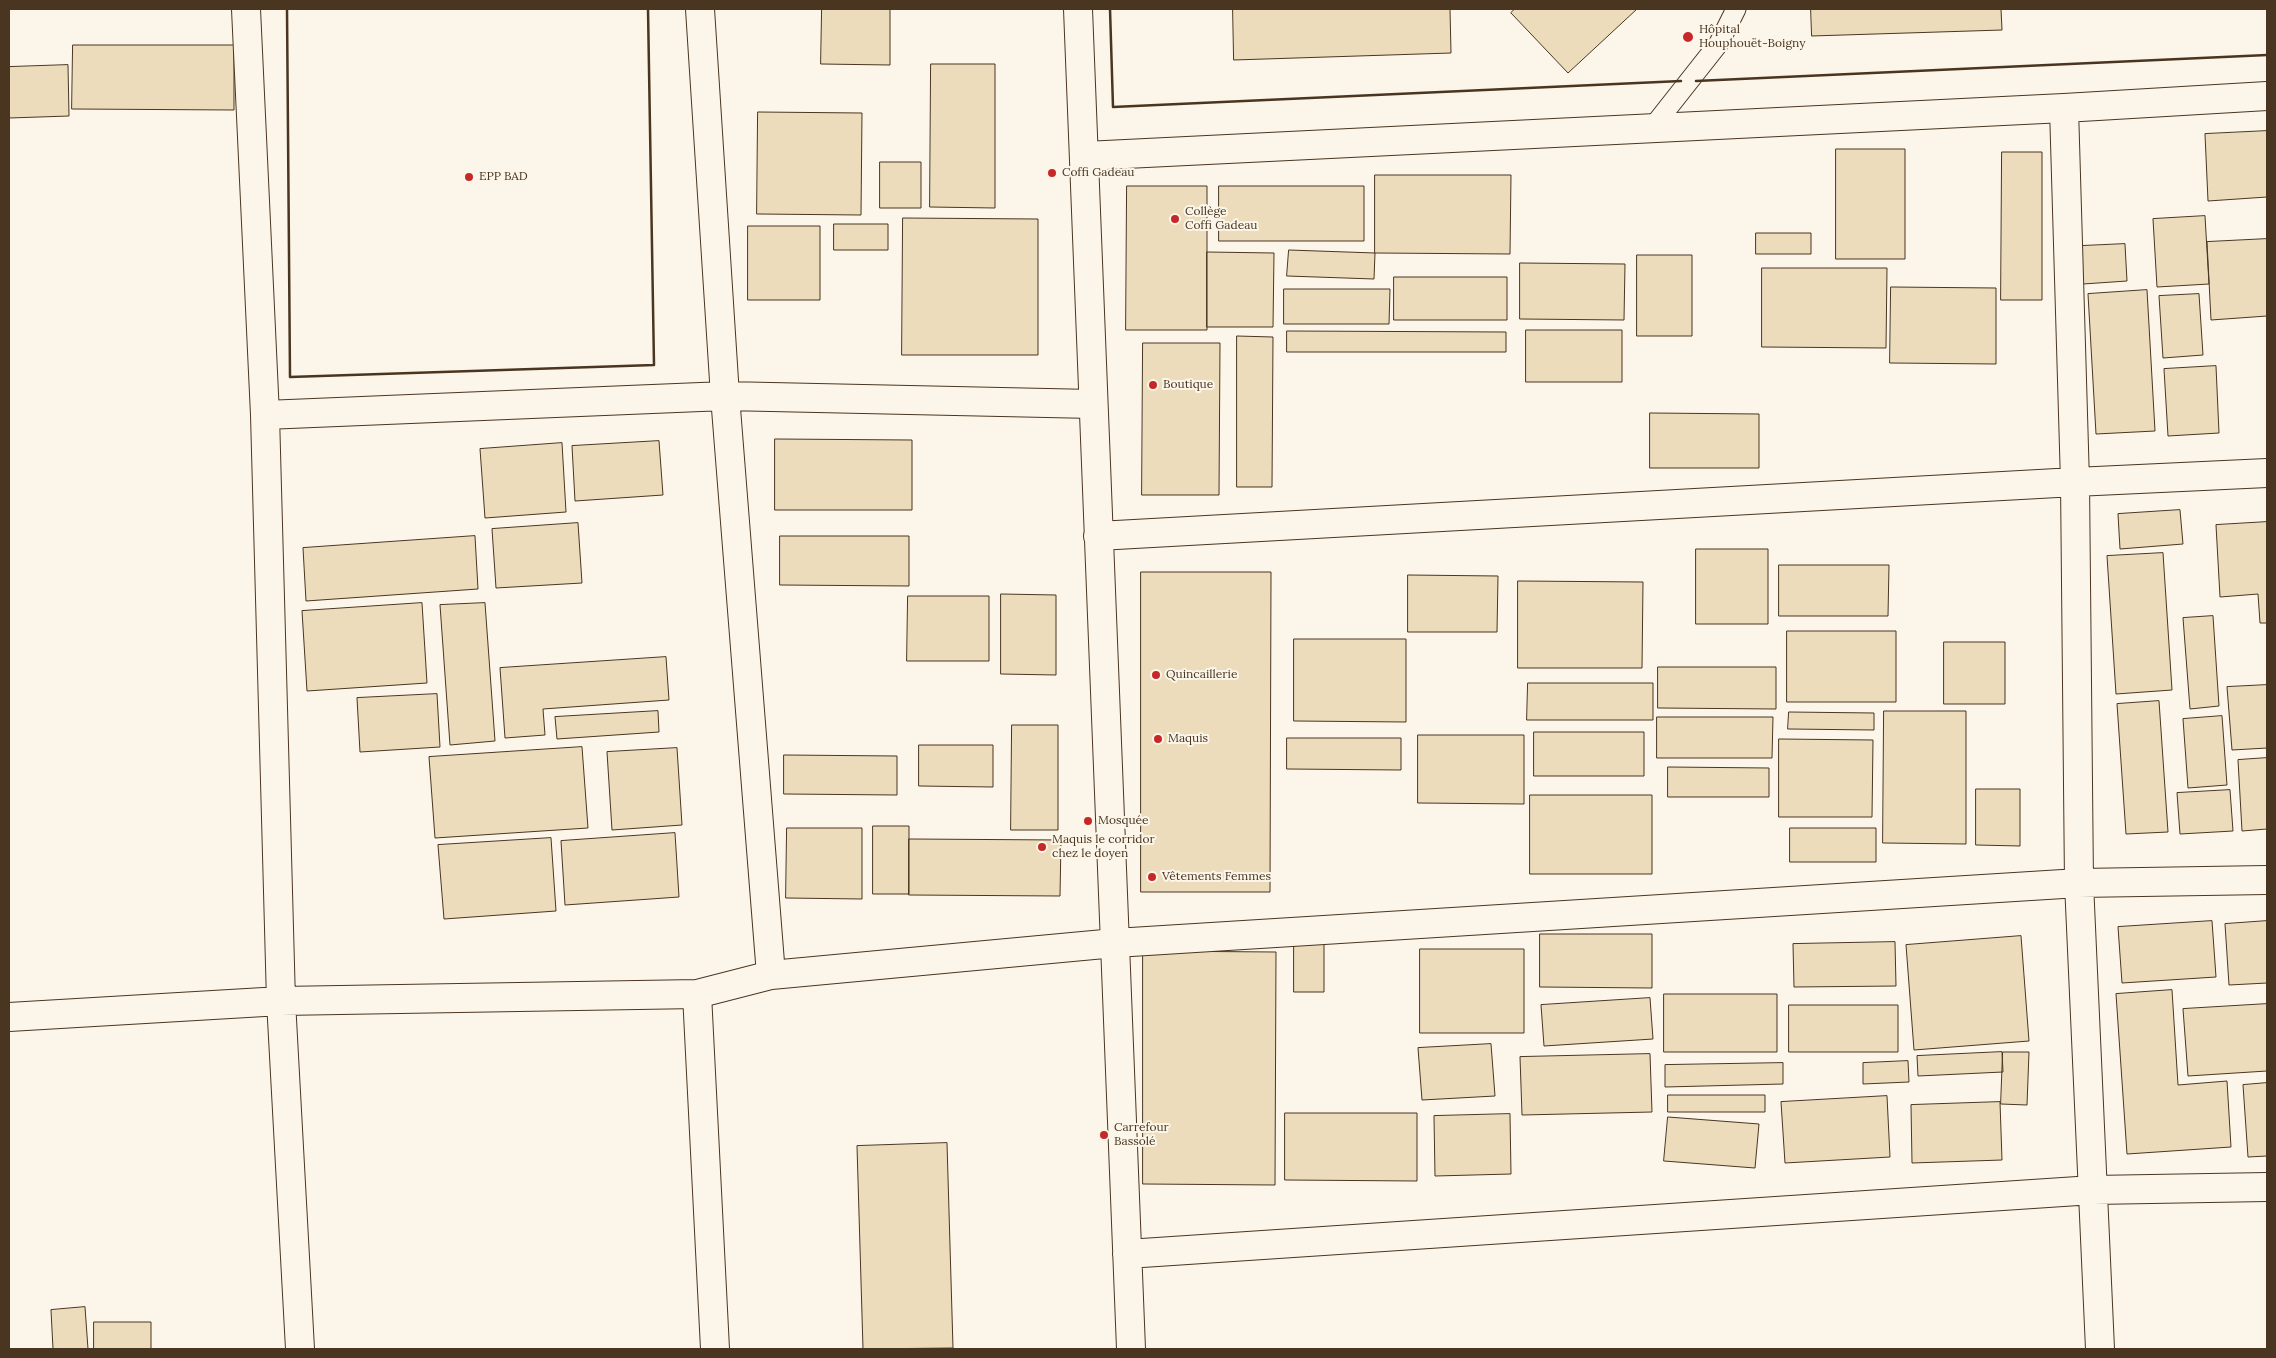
<!DOCTYPE html>
<meta charset="utf-8">
<style>
body{margin:0}
#map{position:relative;width:2276px;height:1358px;overflow:hidden;background:#fbf6e9;font-family:Lora,serif}
canvas{display:block}
.frame{position:absolute;inset:0;border:10px solid #4a3520;pointer-events:none}
</style>
<div id="map">
<canvas width="2276" height="1358"></canvas>
<div class="frame"></div>
</div>
<script>
const c = document.querySelector('canvas').getContext('2d');
c.lineJoin = 'round';
function fillPath(path, color) { c.fillStyle = color; c.fill(path, 'evenodd'); }
function stroke(path, color, width, dash) { c.strokeStyle = color; c.lineWidth = width; c.lineCap = dash ? 'butt' : 'round'; c.setLineDash(dash || []); c.stroke(path); }
function drawText(font, color, halo, rows, align = 'center') {
  c.font = font + ' Lora,serif'; c.lineWidth = 4; c.setLineDash([]); c.textBaseline = 'middle'; c.strokeStyle = halo; c.fillStyle = color; for (const [text, x, y, turn = 0] of rows) {
    c.save(); c.translate(x, y); c.rotate((+turn || 0) * Math.PI / 180); c.textAlign = isNaN(turn) ? turn : align; if (halo) c.strokeText(text, 0, 0); c.fillText(text, 0, 0); c.restore();
  }
}
const building = new Path2D(`
 M822,9h68v56l-69,-1z
 M1233,9h217l1,44 -217,7z
 M1515,9h122l-69,64 -57,-60z
 M1811,9h190l1,21 -190,6z
 M73,45h161v65l-162,-1z
 M931,64h64v144l-65,-1z
 M68,65l1,51 -60,2v-51z
 M758,112l104,1 -1,102 -104,-1z
 M2267,131v66l-59,4 -3,-67z
 M1836,149h69v110h-69z
 M2002,152h40v148h-41z
 M880,162h41v46h-41z
 M1375,175h136l-1,79 -135,-1z
 M1127,186h80v144h-81z
 M1219,186h145v55h-145z
 M2205,216l4,68 -52,3 -4,-68z
 M903,218l135,1v136h-136z
 M834,224h54v26h-54z
 M748,226h72v74h-72z
 M1756,233h55v21h-55z
 M2267,239v77l-56,4 -4,-78z
 M2125,244l2,37 -44,3 -2,-38z
 M1289,250l86,3 -1,26 -87,-3z
 M1207,252l67,1 -1,74h-66z
 M1637,255h55v81h-55z
 M1520,263l105,1 -1,56 -104,-1z
 M1762,268h125l-1,80 -124,-1z
 M1394,277h113v43h-113z
 M1891,287l105,1v76l-106,-1z
 M1284,289h106l-1,35h-105z
 M2147,290l8,141 -59,3 -8,-140z
 M2199,294l4,61 -40,3 -4,-62z
 M1526,330h96v52h-96z
 M1287,331l219,1v20h-219z
 M1237,336l36,1 -1,150h-35z
 M1143,343h77l-1,152h-77z
 M2216,366l3,67 -51,3 -4,-67z
 M1650,413l109,1v54h-109z
 M775,439l137,1v70h-137z
 M659,441l4,54 -88,6 -3,-55z
 M562,443l4,69 -81,6 -5,-69z
 M2180,510l3,34 -63,5 -2,-35z
 M2267,522v101h-7l-2,-29 -38,3 -4,-72z
 M578,523l4,60 -86,5 -4,-59z
 M475,536l3,53 -172,12 -3,-53z
 M780,536h129v50l-129,-1z
 M1696,549h72v75h-72z
 M2163,553l9,137 -56,4 -9,-138z
 M1779,565h110l-1,51h-109z
 M1141,572h130l-1,320h-129z
 M1408,575l90,1 -1,56h-89z
 M1518,581l125,1 -1,86h-124z
 M1001,594l55,1v80l-55,-1z
 M908,596h81v65h-82z
 M422,603l5,80 -120,8 -5,-80z
 M485,603l10,138 -45,4 -10,-140z
 M2213,616l6,90 -29,3 -7,-91z
 M1787,631h109v71h-109z
 M1294,639h112v83l-112,-1z
 M1944,642h61v62h-61z
 M666,657l3,43 -126,9 2,26 -40,3 -5,-70z
 M1658,667h118v42l-118,-1z
 M1528,683h125v37h-126z
 M2267,685v63l-35,2 -5,-63z
 M437,694l3,53 -80,5 -3,-54z
 M2159,701l9,131 -42,2 -9,-130z
 M658,711l1,21 -102,7 -2,-22z
 M1884,711h82v133l-83,-1z
 M1789,712l85,1v17l-86,-1z
 M2222,716l5,69 -39,3 -5,-69z
 M1657,717h116l-1,41h-115z
 M1012,725h46v105h-47z
 M1534,732h110v44h-110z
 M1418,735h106v69l-106,-1z
 M1287,738h114v32l-114,-1z
 M1779,739l94,1 -1,77h-93z
 M919,745h74v42l-74,-1z
 M582,747l6,81 -153,10 -6,-81z
 M677,748l5,77 -70,5 -5,-78z
 M784,755l113,1v39l-113,-1z
 M2267,758v71l-25,2 -4,-71z
 M1668,767l101,1v29h-101z
 M1976,789h44v57l-44,-1z
 M2230,790l3,41 -53,3 -3,-41z
 M1530,795h122v79h-122z
 M873,826h36v68h-36z
 M787,828h75v71l-76,-1z
 M1790,828h86v34h-86z
 M675,833l4,64 -114,8 -4,-64z
 M551,838l5,73 -112,8 -6,-74z
 M909,839l152,1 -1,56 -151,-1z
 M2212,921l4,56 -94,6 -4,-56z
 M2267,921v62l-38,2 -4,-61z
 M1540,934h112v54l-112,-1z
 M2021,936l8,105 -115,9 -8,-105z
 M1294,941l30,1v50h-30z
 M1895,942l1,44 -102,1 -1,-43z
 M1420,949h104v84h-104z
 M1143,951l133,1 -1,233 -132,-1z
 M2172,990l6,95 49,-4 4,66 -104,7 -11,-160z
 M1664,994h113v58h-113z
 M1650,998l3,41 -109,7 -3,-41z
 M2267,1004v67l-79,5 -5,-67z
 M1789,1005h109v47h-109z
 M1491,1044l4,52 -73,4 -4,-52z
 M2002,1052l1,20 -85,4 -1,-20z
 M2003,1052h26l-2,53 -26,-1z
 M1650,1054l2,58 -130,3 -2,-58z
 M1908,1061l1,21 -46,2v-21z
 M1783,1063v21l-118,3v-22z
 M2267,1083v73l-19,1 -5,-72z
 M1668,1095h97v17h-97z
 M1887,1096l3,61 -105,6 -4,-61z
 M2000,1102l2,58 -90,3 -1,-58z
 M1285,1113h132v68l-132,-1z
 M1510,1114l1,60 -76,2 -1,-60z
 M1668,1117l91,7 -4,44 -91,-7z
 M947,1143l6,205 -90,1 -6,-203z
 M85,1307l3,42h-35l-2,-39z
 M94,1322h57v27h-57z`);
fillPath(building, '#ecdcbc');
stroke(building, '#4a3520', 1);
const service = new Path2D(`
 M1652,128l67,-85 17,-34`);
const minor = new Path2D(`
 M246,9l19,406 16,586 19,348
 M700,9l25,387 46,579
 M1078,9l53,1340
 M2064,108l11,374 4,401 21,466
 M1085,156l979,-48 203,-12
 M265,415l460,-19 368,8
 M1098,536l977,-54 192,-9
 M697,994l18,355
 M9,1017l272,-16 416,-7 74,-19 344,-32 964,-60 188,-3
 M1127,1254l966,-64 174,-3`);
stroke(service, '#4a3520', 21);
stroke(minor, '#4a3520', 30);
stroke(service, '#fbf6e9', 19);
stroke(minor, '#fbf6e9', 28);
stroke(new Path2D(`
 M287,9l3,368 364,-12 -6,-356
 M1110,9l3,98 568,-26
 M1696,81l571,-26`), '#4a3520', 2.5);
for (const [x, y, r, color] of [
 [1688,37,6,"#c62828"],
 [1052,173,5,"#c62828"],
 [469,177,5,"#c62828"],
 [1175,219,5,"#c62828"],
 [1153,385,5,"#c62828"],
 [1156,675,5,"#c62828"],
 [1158,739,5,"#c62828"],
 [1088,821,5,"#c62828"],
 [1042,847,5,"#c62828"],
 [1152,877,5,"#c62828"],
 [1104,1135,5,"#c62828"]
]) { const dot = new Path2D(); dot.arc(x, y, r, 0, 2 * Math.PI); c.fillStyle = color; c.fill(dot); stroke(dot, '#fbf6e9', 2); }
drawText('12px', '#4a3520', '#fbf6e9', [
 ["Hôpital",1699,30],
 ["Houphouët-Boigny",1699,44],
 ["Coffi Gadeau",1062,173],
 ["EPP BAD",479,177],
 ["Collège",1185,212],
 ["Coffi Gadeau",1185,226],
 ["Boutique",1163,385],
 ["Quincaillerie",1166,675],
 ["Maquis",1168,739],
 ["Mosquée",1098,821],
 ["Maquis le corridor",1052,840],
 ["chez le doyen",1052,854],
 ["Vêtements Femmes",1162,877],
 ["Carrefour",1114,1128],
 ["Bassolé",1114,1142]
], 'left');
</script>
